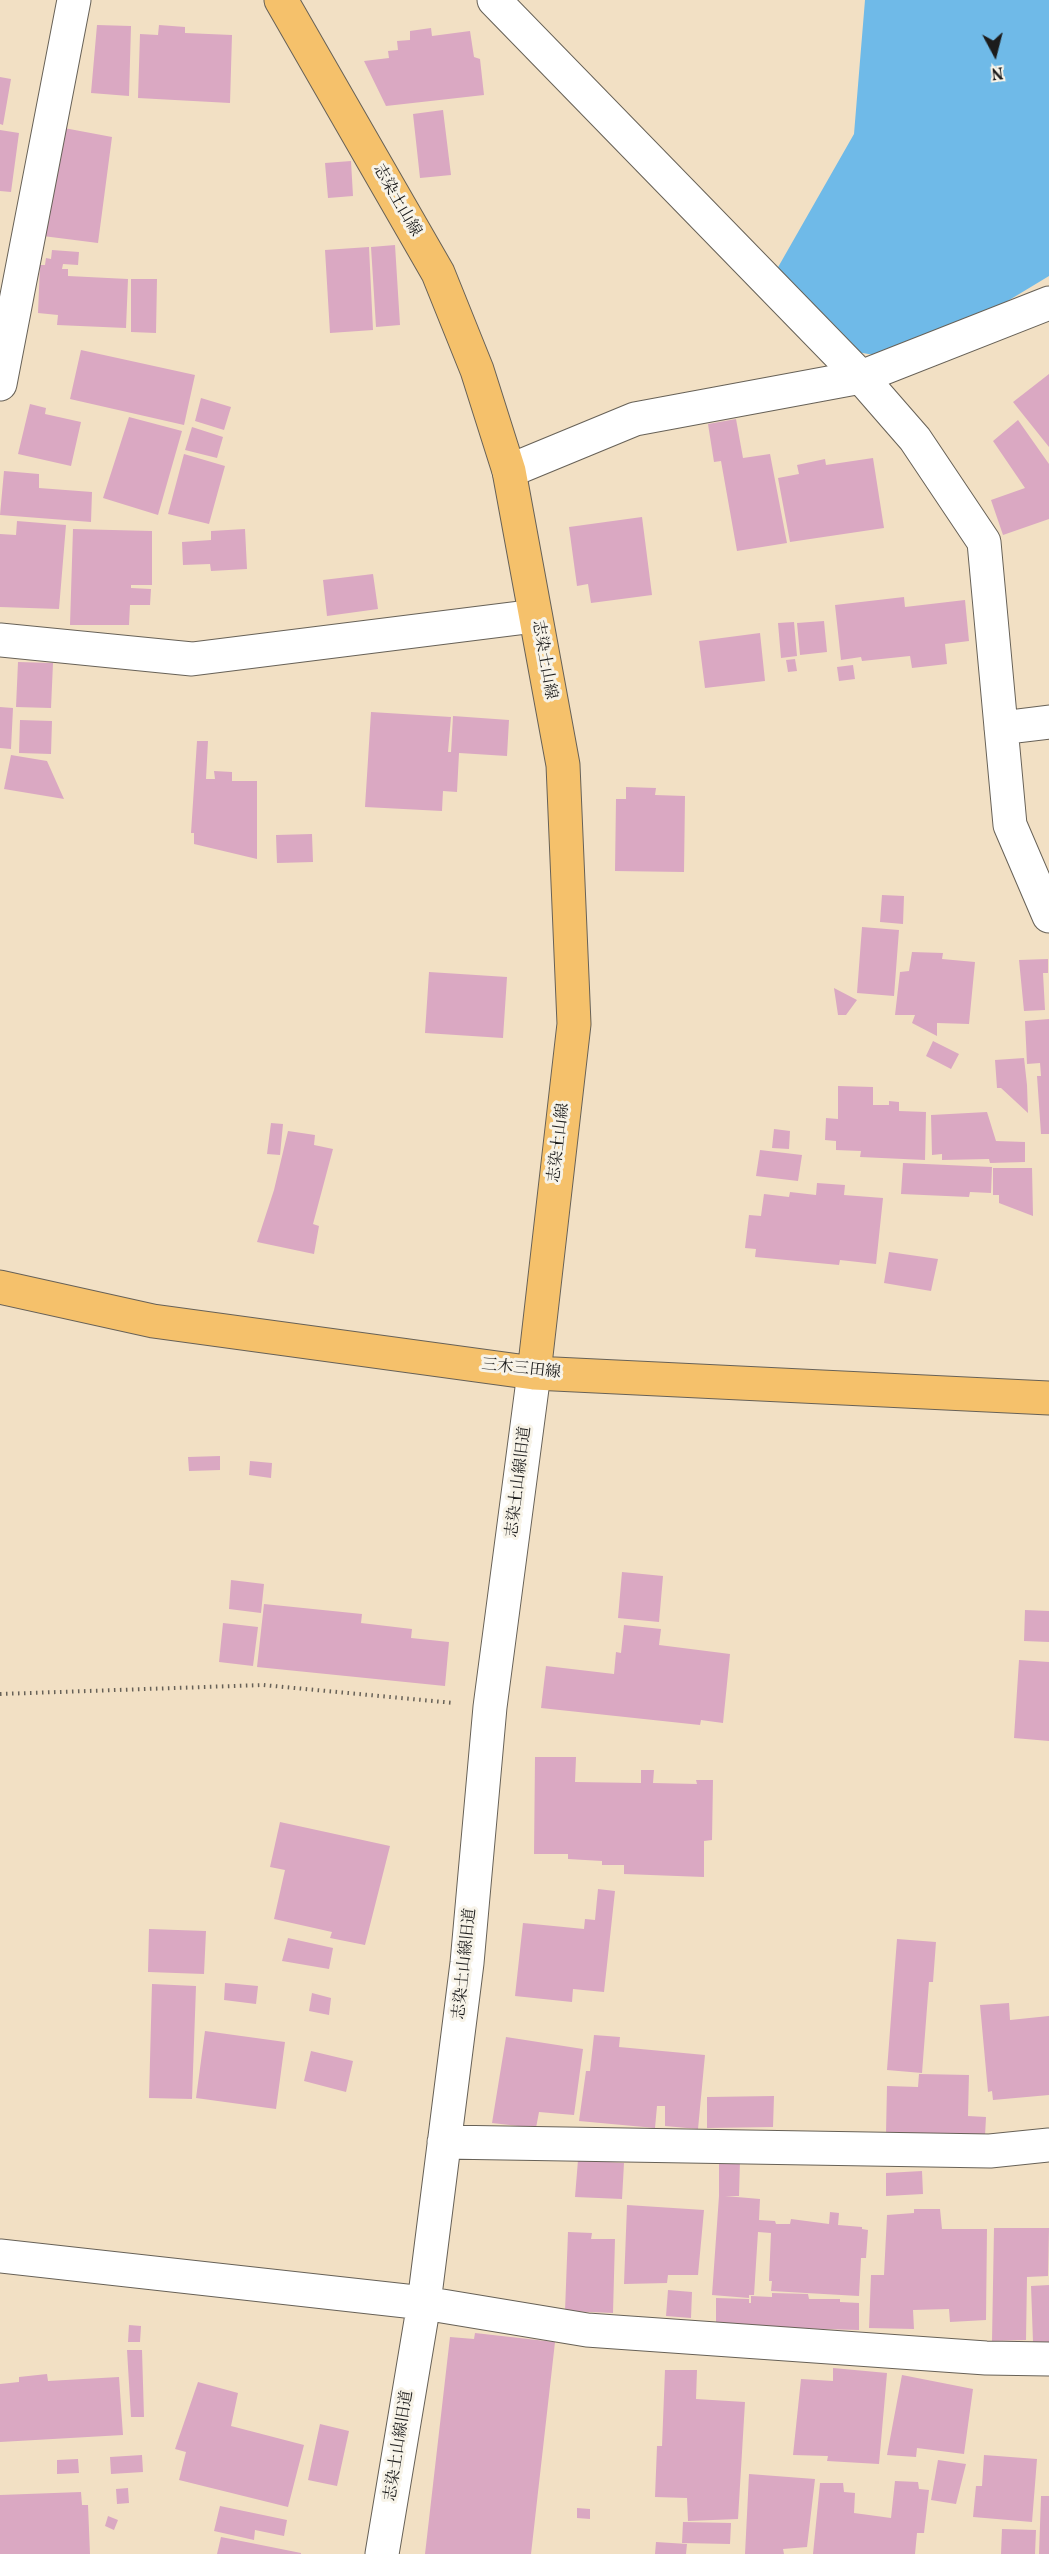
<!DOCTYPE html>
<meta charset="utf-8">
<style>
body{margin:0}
#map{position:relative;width:1049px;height:2554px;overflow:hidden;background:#f2e0c4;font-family:Vollkorn,serif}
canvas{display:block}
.north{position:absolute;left:965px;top:24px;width:60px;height:60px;-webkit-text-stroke:4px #f7f3e8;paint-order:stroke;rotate:173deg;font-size:16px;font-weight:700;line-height:24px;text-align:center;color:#1c1c1c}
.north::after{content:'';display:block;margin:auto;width:21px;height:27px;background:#1c1c1c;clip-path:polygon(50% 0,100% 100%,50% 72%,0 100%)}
</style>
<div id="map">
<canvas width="1049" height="2554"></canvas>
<div class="north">N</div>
</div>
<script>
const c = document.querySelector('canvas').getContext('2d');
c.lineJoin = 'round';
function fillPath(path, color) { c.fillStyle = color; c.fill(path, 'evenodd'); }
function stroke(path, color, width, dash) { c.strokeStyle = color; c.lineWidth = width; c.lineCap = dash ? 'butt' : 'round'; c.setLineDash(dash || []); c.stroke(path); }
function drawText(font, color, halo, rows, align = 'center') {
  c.font = font + ' Vollkorn,"Noto Serif JP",serif'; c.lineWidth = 6; c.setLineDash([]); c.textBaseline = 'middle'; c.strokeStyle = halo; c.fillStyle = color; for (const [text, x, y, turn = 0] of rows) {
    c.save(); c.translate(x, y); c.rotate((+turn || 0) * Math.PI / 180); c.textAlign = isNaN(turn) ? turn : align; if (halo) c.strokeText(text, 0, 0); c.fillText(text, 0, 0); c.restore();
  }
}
fillPath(new Path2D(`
 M865,0h184v276l-48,29 -127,50 -17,-3 -80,-83 77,-135z`), '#6fbae8');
fillPath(new Path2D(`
 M97,25l34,1 -2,70 -38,-3z
 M159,25l26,2v6l47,2 -2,68 -92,-5 2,-64 18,1z
 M431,28l1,8 38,-5 4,26 6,2 4,36 -98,11 -22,-45 25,-3 -1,-7 10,-1 -1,-9 13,-1v-9z
 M0,77l11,2 -8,46 -3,-1z
 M443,110l8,65 -31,3 -7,-64z
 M64,128l48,9 -14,106 -55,-7z
 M0,130l19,3 -8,59 -11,-1z
 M351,161l2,35 -25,2 -3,-35z
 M395,245l5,80 -24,2 -5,-80z
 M369,247l4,83 -43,3 -5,-83z
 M52,250l27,2 -1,13 -15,-1 -1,5h6v7l60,3 -2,49 -69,-3 1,-10 -20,-2 2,-48h5l1,-7 5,1z
 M131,279h26l-1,54 -25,-1z
 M81,350l114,25 -11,50 -114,-26z
 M1049,374v73l-36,-45z
 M201,398l30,9 -7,23 -29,-9z
 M30,404l16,4 -1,6 36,8 -10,44 -53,-12z
 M129,417l53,14 -24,84 -55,-17z
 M736,419l7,39 27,-4 17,89 -50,8 -16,-90 -7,1 -6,-38z
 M1018,420l31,44v55l-46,16 -12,-35 34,-12 -32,-47z
 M192,427l31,10 -6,21 -32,-8z
 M184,454l41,12 -16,58 -41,-10z
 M873,458l11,70 -94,14 -12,-64 21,-4 -2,-9 28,-6 1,6z
 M4,471l35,3v14l53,4 -1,30 -91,-7z
 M642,517l10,78 -61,8 -3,-19 -11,2 -8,-59z
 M17,521l49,4 -7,84 -59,-2v-73l16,1z
 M73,529l79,2v54h-21v3l20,1 -1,16h-20l-1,20h-59z
 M245,529l2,40 -36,2 -1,-7 -27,1 -1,-23 29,-2v-9z
 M373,574l5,35 -51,7 -4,-36z
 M904,597l1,10 60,-7 4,41 -24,3 2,20 -35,4 -2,-12 -48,5 -1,-4 -20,3 -6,-55z
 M824,621l3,31 -27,3 -3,-32z
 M794,622l3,34 -16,2 -3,-35z
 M760,633l5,48 -60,7 -6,-47z
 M795,659l2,12 -9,1 -2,-12z
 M18,662l35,1 -2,45 -35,-1z
 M853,665l2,14 -16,2 -2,-14z
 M0,707l13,1 -2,41 -11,-1z
 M371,712l80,5 -3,35h3l2,-36 56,4 -2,36 -48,-3 -2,39 -14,-1 -1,20 -77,-4z
 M20,720l32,1 -1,33 -32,-1z
 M197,741h11l-2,38h9l-1,-8 18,1v9h25v78l-63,-15v-11h-3z
 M11,755l36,6 17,38 -60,-10z
 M626,787l30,1 -1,7 30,1 -1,76 -69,-1 1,-72h10z
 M312,834l1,28 -36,1 -1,-28z
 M882,895l22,1 -1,28 -23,-2z
 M862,927l37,3 -5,66 -37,-3z
 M912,952l31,1 -1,6 33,3 -6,62 -32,-1v13l-25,-13 3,-8h-20l5,-43 9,-1z
 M1048,959v14h-5l2,37 -21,1 -5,-51z
 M429,972l78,5 -4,61 -78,-5z
 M834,988l23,12 -11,15h-8z
 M1049,1019v115h-8l-4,-58h4l-1,-13 -13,1 -2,-43z
 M933,1041l26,13 -8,15 -25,-13z
 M1024,1058l3,27 1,28 -27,-25h-4l-2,-28z
 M838,1086l35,1v18h16v-4l10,1v9l27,1 -1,48 -65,-3 1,-6 -25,-1v-9l-11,-1 1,-22 12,1z
 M987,1112l9,29 29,1v20l-35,1 -1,-4 -47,1v-6l-10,1 -1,-40z
 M271,1123l12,1 -3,31 -13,-1z
 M774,1129l16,2 -1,18 -17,-1z
 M288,1131l27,4 -1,10 19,4 -20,75 6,2 -5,28 -57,-12 17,-52z
 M760,1150l42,5 -4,26 -42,-5z
 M903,1163l89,4 -1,26 -21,-1 -1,5 -68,-3z
 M993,1168h39l1,48 -34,-13v-8h-6z
 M817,1183l28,2 -1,10 39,3 -7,66 -36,-4 -1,5 -84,-8 1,-8 -11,-1 4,-33 12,1 3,-22 25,3 1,-5 26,3z
 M889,1252l49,7 -7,32 -47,-8z
 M220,1456v14l-31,1 -1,-14z
 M250,1461l22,2 -1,15 -22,-3z
 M622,1572l41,4 -4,46 -41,-4z
 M231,1580l33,4 -3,29 -32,-4z
 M264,1604l98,10 -1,9 51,6 -1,9 38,4 -4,44 -188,-19z
 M1025,1610l24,1v31l-25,-1z
 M223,1623l35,4 -5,39 -34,-4z
 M624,1625l37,4 -2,16 71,9 -7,69 -22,-3 -1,5 -159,-17 5,-42 68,8 2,-22 5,1z
 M1019,1660l30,2v79l-35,-3z
 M535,1757h41l-1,25 66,1v-13h13l-1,13 44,1 -1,-4h17l-1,60 -8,1v36l-80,-3v-9h-22v-4l-34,-2v-5h-34z
 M280,1822l110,24 -25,99 -35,-7 2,-6 -58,-13 11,-49 -15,-3z
 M598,1889l17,2 -11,101 -31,-3 -1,13 -57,-6 8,-73 61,6 1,-10 10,1z
 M149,1929l57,2 -2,43 -56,-2z
 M288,1938l45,10 -4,21 -47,-8z
 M897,1939l39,3 -3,40h-4l-7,91 -35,-3z
 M225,1983l33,3 -2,18 -32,-4z
 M152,1984l44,2 -4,113 -43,-1z
 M312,1993l19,5 -2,17 -20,-4z
 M1009,2003l1,17 39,-4v79l-56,5 -1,-9 -4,1 -8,-87z
 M205,2031l80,11 -9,67 -80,-11z
 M594,2035l26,2 -1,10 86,8 -7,74 -33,-3v-20h-8l-2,22 -76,-7 7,-50h4z
 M506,2037l77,12 -9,66 -35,-3 -3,16 -44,-5z
 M311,2051l42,10 -7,31 -42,-11z
 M919,2074l50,1 -1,41 18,1 -1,19 -99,-3 1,-47 31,1z
 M774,2096l-1,31 -66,1v-31z
 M578,2160l46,3 -2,36 -47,-2z
 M719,2160l21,1 -1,35h-14l35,3 -1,21 16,1 1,3h14l1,-5 38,5 1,-12 9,1 -1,12 24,2v2l6,1 -2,28h-5l-2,38 -88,-5 1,-10h-3l2,-48 -13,-1 -4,63h-5v3l-37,-3 7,-99z
 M922,2171l1,23 -37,2v-23z
 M627,2205l77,5 -6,65h-30l-1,8 -43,1z
 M914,2209h26l2,20h45l-1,91 -36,2 -1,-13 -36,1 1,19 -45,-1 2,-53h13l3,-60 27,-2z
 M994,2228h55l-1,48 -21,1 -1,63 -34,1z
 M568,2232l24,1 -1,6h24l-2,74 -48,-2z
 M1049,2285v57h-16l-2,-56z
 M668,2290l24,2 -1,26 -25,-2z
 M772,2293l36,1 1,5h31v3l19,1v27l-143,-4v-28l33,1v4h2v-7l21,1z
 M129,2325l12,1 -1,16h-12z
 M475,2333l80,9 -24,212h-106l25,-217 24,2z
 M127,2350h15l2,67h-13z
 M833,2368l54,5 -8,91 -52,-3 1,-5 -35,-1 8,-76 32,2z
 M665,2370h32l-1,29 49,3 -7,117 -50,2 -1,-23 -32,-1 2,-51h5z
 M47,2374l1,7 71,-4 4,58 -123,7v-58l19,-2v-5z
 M902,2375l71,14 -9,65 -47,-6 -1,9 -29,-2z
 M198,2382l40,11 -7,33 73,19 -16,62 -109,-27 7,-28 -11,-3z
 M320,2424l29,7 -12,55 -29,-6z
 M142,2455l1,17 -32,2 -1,-17z
 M984,2455l53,4 -5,63 -59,-5 3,-31h6z
 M78,2459l1,14 -22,1v-14z
 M938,2460l28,4 -10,40 -25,-4z
 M749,2474l66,5 -8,68 -24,2 1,5h-39z
 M895,2481l23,1 1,7 10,1 -5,43h-7l-2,21h-102l7,-71h23l1,9 11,1 -1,20 37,5z
 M128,2488l1,15 -12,1 -1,-15z
 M81,2492l1,13h6l2,49h-90v-59z
 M1041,2496h8v58h-10z
 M220,2506l67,14 -3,16 -29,-6 -1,10 -40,-9z
 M577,2508l13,1v10l-13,-1z
 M108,2516l10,4 -4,10 -9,-4z
 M683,2522l48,1 -1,21 -48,-1z
 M1002,2529l34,1 -1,24h-34z
 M221,2537l80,16v1h-84z
 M656,2542l31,2 -1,10h-31z`), '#daa8c2');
const minor = new Path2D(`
 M494,0l367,377 54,62 69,103 26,283 39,91
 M0,384l74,-384
 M509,471l126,-52 226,-42 188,-74
 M0,640l192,19 343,-43
 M1001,728l48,-6
 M444,2142l546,9 59,-6
 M0,2256l424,47 163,27 399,28 63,1
 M382,2554l42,-251 43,-340 23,-256 44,-334`);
const major = new Path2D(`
 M281,0l157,273 39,97 32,101 54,294 11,259 -40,349
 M0,1287l153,34 381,52 515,25`);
stroke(minor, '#676157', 35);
stroke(major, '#676157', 35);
stroke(new Path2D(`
 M0,1694l263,-9 191,18`), '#676157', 4, [1.5, 4.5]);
stroke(minor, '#fff', 33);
stroke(major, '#f5c16b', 33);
drawText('16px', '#1c1c1c', '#f7f3e8', [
 ["志染土山線",396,201,60],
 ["志染土山線",543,660,80],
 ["志染土山線",560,1143,-83],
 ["三木三田線",521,1370,6],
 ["志染土山線旧道",520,1482,-83],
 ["志染土山線旧道",466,1964,-84],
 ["志染土山線旧道",400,2446,-81]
]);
</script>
